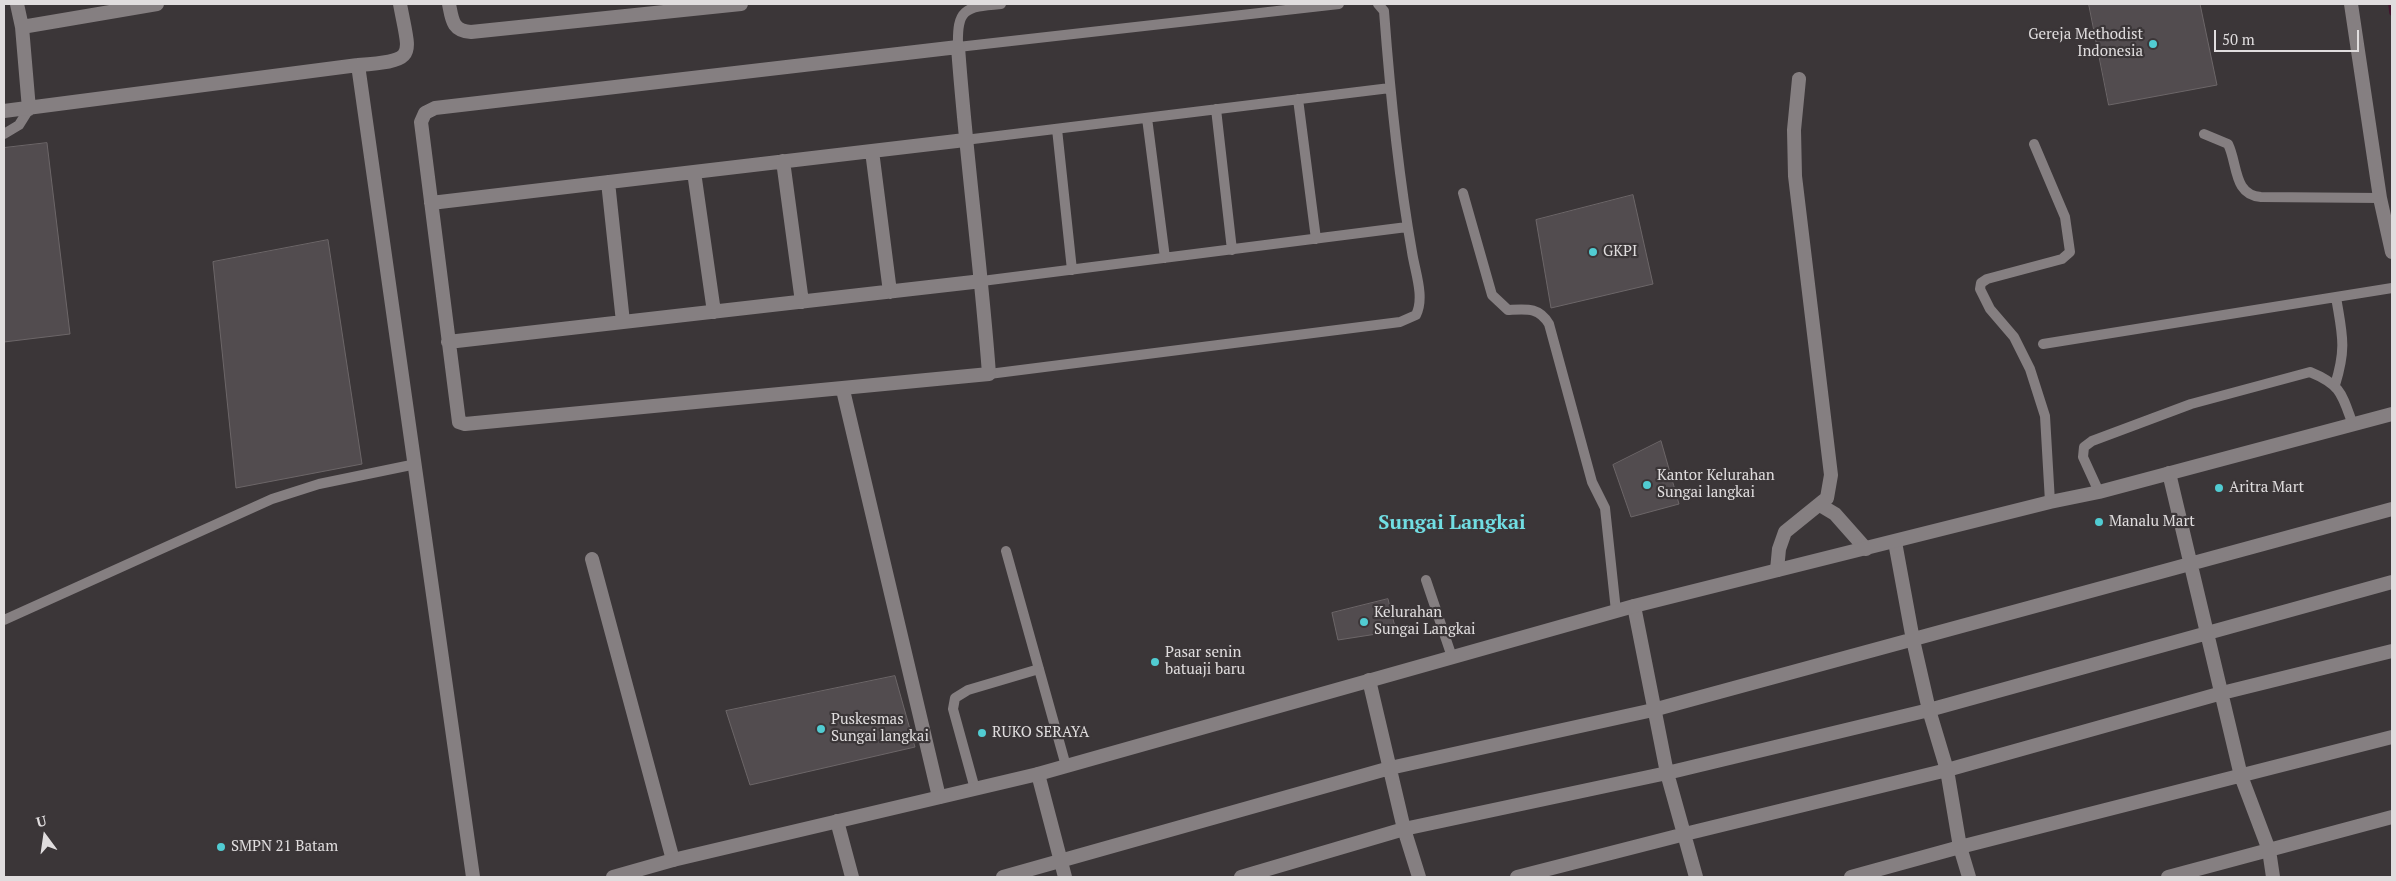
<!DOCTYPE html>
<style>
body{margin:0}
#map{position:relative;width:2396px;height:881px;overflow:hidden;background:#3b3638;font-family:"PT Serif",serif}
canvas{display:block}
.frame{position:absolute;inset:0;border:5px solid #e0ddde;pointer-events:none}
.north{position:absolute;left:20px;top:811px;width:50px;height:50px;-webkit-text-stroke:4px #3b3638;paint-order:stroke;rotate:346deg;font-size:14px;font-weight:700;line-height:20px;text-align:center;color:#e0ddde}
.north::after{content:'';display:block;margin:auto;width:18px;height:22px;background:#e0ddde;clip-path:polygon(50% 0,100% 100%,50% 72%,0 100%)}
.scale{position:absolute;left:2214px;top:30px;width:145px;height:22px;box-sizing:border-box;border:2px solid #e0ddde;border-top:0;padding-left:6px;font-size:15px;line-height:18px;white-space:nowrap;color:#e0ddde;-webkit-text-stroke:4px #3b3638;paint-order:stroke}
</style>
<div id="map">
<canvas width="2396" height="881"></canvas>
<div class="frame"></div>
<div class="north">U</div>
<div class="scale">50 m</div>
</div>
<script>
const c = document.querySelector('canvas').getContext('2d');
c.lineJoin = 'round';
function stroke(path, color, width, dash) { c.strokeStyle = color; c.lineWidth = width; c.lineCap = dash ? 'butt' : 'round'; c.setLineDash(dash || []); c.stroke(path); }
function fillPath(path, color) { c.fillStyle = color; c.fill(path, 'evenodd'); }
function drawText(font, color, halo, rows, align = 'center') {
  c.font = font + ' "PT Serif",serif'; c.lineWidth = 4.5; c.setLineDash([]); c.textBaseline = 'middle'; c.strokeStyle = halo; c.fillStyle = color; for (const [text, x, y, turn = 0] of rows) {
    c.save(); c.translate(x, y); c.rotate((+turn || 0) * Math.PI / 180); c.textAlign = isNaN(turn) ? turn : align; if (halo) c.strokeText(text, 0, 0); c.fillText(text, 0, 0); c.restore();
  }
}
stroke(new Path2D(`
 M2391,4l1,9`), '#42142d', 5.5);
const building = new Path2D(`
 M2089,4h111l17,81 -108,20z
 M47,143l23,191 -66,8v-194z
 M1633,195l20,89 -102,24 -15,-88z
 M328,240l34,224 -126,24 -23,-226z
 M1661,441l18,63 -48,13 -18,-52z
 M1388,599l8,32 -58,9 -6,-27z
 M895,676l20,71 -165,38 -24,-74z`);
fillPath(building, '#524c4f');
stroke(building, '#6c6668', 1);
stroke(new Path2D(`
 M1001,4c-37,3 -44,5 -43,43l381,-43
 M1298,99l18,140
 M1216,109l16,141
 M1147,118l18,140
 M1057,129l15,141
 M4,134l15,-9 10,-16
 M2204,134l24,10c10,20 5,51 33,53l119,1
 M965,140l425,-52
 M2034,144l31,73 5,35 -8,7 -75,20 -6,4 -1,6 10,20 24,28 16,32 15,47 5,86
 M1463,193l29,102 16,15c19,-1 31,-3 41,14l43,158 13,26 11,103
 M982,281l425,-54
 M2043,344l349,-56
 M989,374l411,-52 16,-7c9,-18 -1,-43 -4,-63 -14,-79 -22,-160 -28,-241l-6,-7
 M2335,385c12,-38 7,-51 1,-88
 M2099,492l-16,-35 1,-10 8,-6 99,-37 119,-32c32,13 32,23 43,53
 M1006,551l60,215
 M1426,580l26,77
 M4,620l268,-121 47,-15 97,-20
 M975,789l-22,-80 2,-11 13,-8 71,-21`), '#857f81', 10);
stroke(new Path2D(`
 M17,4l5,23 7,82
 M449,4c3,15 3,27 22,28l270,-28
 M2351,4l29,194 12,54
 M22,27l135,-23
 M958,47c8,110 23,218 31,327l-524,50 -6,-2 -38,-300 4,-9 10,-5z
 M358,65l115,812
 M4,111l354,-46c60,-5 52,-7 42,-61
 M872,151l18,141
 M783,161l19,141
 M694,172l20,140
 M608,182l15,140
 M431,203l534,-63
 M448,342l534,-61
 M843,390l96,407
 M2169,473l72,303 28,74 4,27
 M1820,505l15,9 31,35
 M1895,542l18,98 16,70 18,60 13,77 9,30
 M592,559l81,301
 M1777,570l2,-21 6,-17 42,-34 4,-23 -36,-299 -1,-46 5,-51
 M1634,606l33,167 29,104
 M1369,680l35,149 15,48
 M1038,774l27,103
 M837,821l15,56
 M1003,877l387,-109 263,-58 739,-201
 M1241,877l163,-48 263,-56 262,-63 463,-128
 M1517,877l168,-43 262,-64 275,-77 170,-42
 M1851,877l109,-30 432,-110
 M2168,877l224,-60`), '#857f81', 14);
stroke(new Path2D(`
 M613,877l60,-17 365,-86 596,-168 416,-104 49,-10 293,-78`), '#857f81', 14);
for (const [x, y, r, color] of [
 [2153,44,5,"#51ccd2"],
 [1593,252,5,"#51ccd2"],
 [1647,485,5,"#51ccd2"],
 [2219,488,5,"#51ccd2"],
 [2099,522,5,"#51ccd2"],
 [1364,622,5,"#51ccd2"],
 [1155,662,5,"#51ccd2"],
 [821,729,5,"#51ccd2"],
 [982,733,5,"#51ccd2"],
 [221,847,5,"#51ccd2"]
]) { const dot = new Path2D(); dot.arc(x, y, r, 0, 2 * Math.PI); c.fillStyle = color; c.fill(dot); stroke(dot, '#3b3638', 2); }
drawText('15px', '#e0ddde', '#3b3638', [
 ["Gereja Methodist",2143,35,"right"],
 ["Indonesia",2143,52,"right"],
 ["GKPI",1603,252],
 ["Kantor Kelurahan",1657,476],
 ["Sungai langkai",1657,493],
 ["Aritra Mart",2229,488],
 ["Manalu Mart",2109,522],
 ["Kelurahan",1374,613],
 ["Sungai Langkai",1374,630],
 ["Pasar senin",1165,653],
 ["batuaji baru",1165,670],
 ["Puskesmas",831,720],
 ["Sungai langkai",831,737],
 ["RUKO SERAYA",992,733],
 ["SMPN 21 Batam",231,847]
], 'left');
drawText('bold 20px', '#71dee3', '#3b3638', [
 ["Sungai Langkai",1452,523]
]);
</script>
